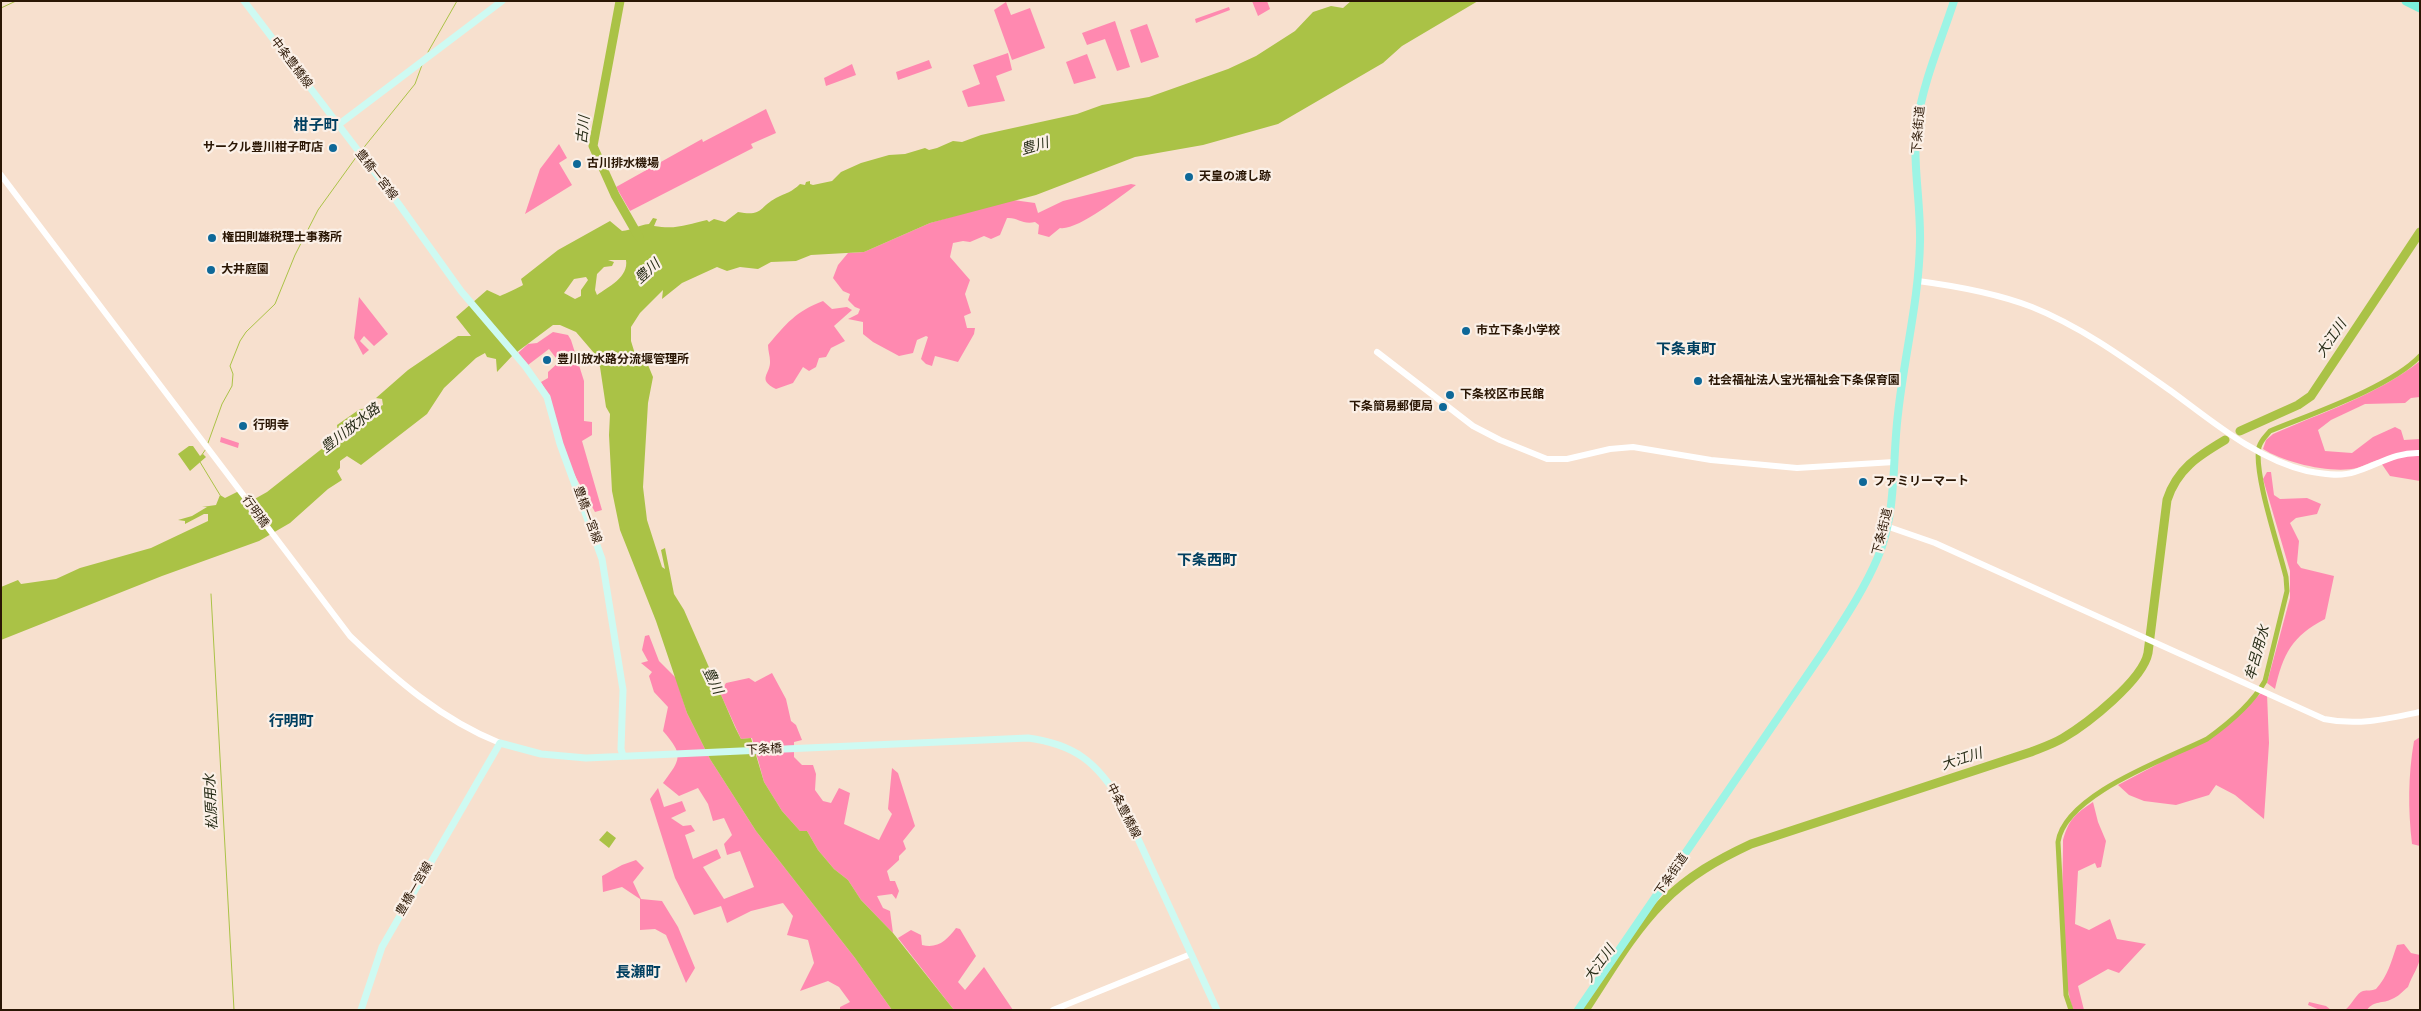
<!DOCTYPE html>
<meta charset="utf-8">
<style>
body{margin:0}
#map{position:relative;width:2421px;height:1011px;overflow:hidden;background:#f7e0ce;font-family:Roboto,sans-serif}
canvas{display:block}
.frame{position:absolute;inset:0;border:2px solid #2a1604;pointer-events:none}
</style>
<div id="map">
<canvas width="2421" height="1011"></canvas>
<div class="frame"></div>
</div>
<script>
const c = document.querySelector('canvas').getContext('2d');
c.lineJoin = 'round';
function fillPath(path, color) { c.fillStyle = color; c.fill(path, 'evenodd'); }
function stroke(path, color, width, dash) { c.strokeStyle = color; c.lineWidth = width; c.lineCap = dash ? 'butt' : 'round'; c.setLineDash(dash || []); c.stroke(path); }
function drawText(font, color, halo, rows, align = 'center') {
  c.font = font + ' Roboto,"Noto Sans JP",sans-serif'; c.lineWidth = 4.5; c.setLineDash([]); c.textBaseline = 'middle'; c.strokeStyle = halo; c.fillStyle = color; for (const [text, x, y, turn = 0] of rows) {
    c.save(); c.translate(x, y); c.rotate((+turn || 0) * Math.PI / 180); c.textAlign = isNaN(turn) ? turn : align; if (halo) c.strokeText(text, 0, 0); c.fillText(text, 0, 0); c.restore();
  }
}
fillPath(new Path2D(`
 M1252,1h15l3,8 -12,7z
 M1006,2l5,13 19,-7 15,40 -33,12 -18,-50z
 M1229,7l1,3 -34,13 -1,-4z
 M1115,21l15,46 -13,4 -12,-32 -18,6 -5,-12z
 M1147,24l12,33 -18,6 -11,-33z
 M1008,53l4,17 -16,6 9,25 -37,6 -6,-16 18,-7 -7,-19z
 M1087,54l9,24 -22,6 -8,-22z
 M929,60l3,8 -34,12 -2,-8z
 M852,64l4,11 -30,11 -2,-8z
 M766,109l10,24 -25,11 2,4 -123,63 -14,-24 86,-48 1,3z
 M559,144l8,14 -8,5 13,22 -47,29 15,-45z
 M1131,184l5,1c-15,11 -59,46 -76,43l-11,9 -11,-3 1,-9 -4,-3c-13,3 -17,-5 -28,-4l-7,17 -9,4 -7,-3 -14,6 -7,-1 -10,2 -3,14 20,23 -5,14 6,19 -7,3 3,12h8l-1,6 -16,28 -23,-6 -3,10 -6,-2 -5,-5 7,-22 -2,-1 -9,4 -4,13 -14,3 -26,-14 -10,-8v-12l-15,-3 10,-5 2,-5 -5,-2 -7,-7 2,-6 -7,-3 -10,-13 5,-13 10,-12 16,-1 66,-29 69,-20 14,-3 22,3 3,10 25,-12z
 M359,297l29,37 -14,12 -10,-10 -4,5 9,9 -6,5 -9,-17z
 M823,301l9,8 15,-2 5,3 -18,16 11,15 -14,7 -5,9 -7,1 -3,9 -7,4 -6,-4 -10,16 -17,6c-20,-10 -5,-15 -6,-28 0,-5 -2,-10 -2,-16 18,-21 28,-34 55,-44z
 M553,332l15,3 3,5 13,41v40l8,1v13l-10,6 20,69 -7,2 -27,-49 -22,-72 -5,-9 7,-4v-6l11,-10 -10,-13 -21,16 -10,-12 10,-9 9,-1z
 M2420,361v36l-9,1 -6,5 -40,1 -34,16 -13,10 7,21 27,2 21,-16 22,-10 6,3 3,10 16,-1v42l-30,-5 -11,-16c-8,1 -14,6 -22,8 -25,6 -72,-5 -94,-19l3,-9 7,-6c50,-22 104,-39 147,-73z
 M221,437l18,6 -1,5 -18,-6z
 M2267,472h4l3,23 6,4 27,-1 14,6 -4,10 -21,4 -6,5 9,18 -2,22 4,5 33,8 -9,43c-33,17 -42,35 -50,70l-8,-6 23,-85v-27l-27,-92z
 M649,635l10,26 17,17 11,35 23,46 46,72 99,127 37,52h-52v-3l10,-5 -11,-15 -11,-6 -28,10 14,-28 -6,-23 -21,-5 6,-19 -10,-13 -32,8 -24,12 -6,-17 -27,9 -19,-37 -25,-79 8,-11 6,19 18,-6 4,10 -15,7 12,8 8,-1 4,6 -10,4 8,24 24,-10 4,9 -18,9 21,32 30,-12 -14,-36 -13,4 -3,-11 8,-9 -8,-17 -11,3 -5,-17 -10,-16 -19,8 -16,-13c18,-24 21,-28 0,-52l5,-24 -14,-15 -5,-16 3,-4 -11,-9 7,-2 -6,-11 3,-14z
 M772,673l14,26 5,22 5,4 6,15 -8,2v15l8,8h11l3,9 -1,16 8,11 8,2 8,-15 11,5 -6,31 35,16 13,-26 -4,-5 4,-41 6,5 17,53 -12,15 3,8 -7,7v4l-12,11 3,10h5l4,10 -3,8 -4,-5 -15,2 6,12 7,3 3,22 -32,-33 -13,-20 -14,-11 -16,-19 -11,-19h-7l-18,-20 -18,-29 -12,-44 -11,1 -21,-46 6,-10 23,-5 6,4z
 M2263,691l4,3 2,49 -5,76 -29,-24 -19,-10 -7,10 -33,10 -32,-4 -15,-6 -11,-10 91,-48 21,-14z
 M2420,737v109l-8,-2c-4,-35 -4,-68 2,-103z
 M2093,802l5,20 8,19 -5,26 -4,1 -2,-5 -17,8 -3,53 14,6 21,-11 7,20 29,5 -27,29 -11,-4 -30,17 6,24h-11c-15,-48 -10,-118 -10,-170 6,-21 12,-26 30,-38z
 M636,860l8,8 -11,14 8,17 21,2 16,26 17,41 -9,15 -20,-48 -11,-6 -15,1v-31l-18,-12 -19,5 -1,-16 20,-11z
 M956,928l4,1 16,27 -18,26 7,8 19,-23 29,43h-59l-56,-72 13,-8 10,5 1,10c16,4 25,-5 34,-17z
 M2404,944l7,9 9,2c0,11 -8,20 -12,32 -5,4 -10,10 -16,12 -9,5 -18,1 -25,11h-22c7,-5 12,-18 18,-19 4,-1 9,0 13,-2 12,-13 15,-27 21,-44z
 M2309,1002l17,4 5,4h-11l-12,-5z`), '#ff89b0');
fillPath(new Path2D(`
 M1351,1h127l-76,45 -19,17 -105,61 -75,21 -68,12 -99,38 -106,28 -66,29 -53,3 -15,6 -25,1 -13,7 -18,-2 -13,4 -10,-4 -35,16 -20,16 1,-9 -23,23 -9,14v14l4,13 13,11 5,12 -5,26 -5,84 4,33 15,47 3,2 -4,-19 4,-2 9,46 10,16 51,117 6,12 10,-1 13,44 18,29 18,20h7l11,19 16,19 14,11 13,20 32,33 61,77h-62l-37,-52 -99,-127 -46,-72 -23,-46 -31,-92 -36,-91 -8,-39 -3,-56 1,-21 -4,-7 -6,-40 -6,-14 -18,-21 -16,-7h-7l-40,30 -16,17 -1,-13 -9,-2 -2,-4 -9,5 -32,30 -17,26 -66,51 -14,-9 -7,5v7l-3,3 5,9 -14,9 -38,34 -31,18 -97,35 -161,64v-53l17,-7 3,4 35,-5 24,-11 71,-20 57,-27v-7h-4l-19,10v-3l-7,-1 14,-4 15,-9h-5l14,-2 4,-10 5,3 16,-8 10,11 16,-9 71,-56 -1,-11 23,-16 16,-1 7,-3 -1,-6 -6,-1 32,-28 50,-34h13l-15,-19 31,-27 13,6c7,-3 18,-8 23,-11l-2,-6 37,-29 52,-29 12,10c10,-1 16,-6 27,-7l4,-6 4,1 -3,7c23,4 34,-2 53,-6l2,2 5,-3 11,3 13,-10c25,5 21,-5 38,-14 10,-5 16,-6 24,-14l5,1 1,-3 4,-1v3l3,1 19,-4 9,-9 20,-9 28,-8 16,-1 20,-6 4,2 8,-2 16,-7 9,1 19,-7 96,-21 25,-9 47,-8 79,-28 28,-13 39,-25 18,-19 18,-6 12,2zM608,260h18c3,17 -18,27 -29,35l-2,-5 2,-16 7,-7 8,-1 2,-4zM586,277l2,3 -7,10v6l-6,3 -11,-6 10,-14z
 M189,446h4l7,10 3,-2 3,3 -16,14 -12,-17z
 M607,831l9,7 -7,10 -10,-8z`), '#aac246');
stroke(new Path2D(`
 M1,8l15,-7
 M428,52l29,-51
 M361,151l54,-67 7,-19
 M208,443l14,-39 10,-18 1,-12 -3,-8 10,-25 6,-9 29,-28 20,-49 23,-45 39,-54
 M201,456l5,-7
 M200,462l20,33
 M211,594l23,416`), '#aac246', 1);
stroke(new Path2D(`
 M2071,1010l-5,-15 -8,-153c7,-48 109,-83 149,-103 21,-15 45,-35 58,-58l22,-90 -1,-14c-7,-29 -33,-105 -27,-130 2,-7 7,-11 11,-16 41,-17 121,-44 150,-75`), '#aac246', 5);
stroke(new Path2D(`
 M620,1l-27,145 22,49 24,42
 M2240,431l58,-26 13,-9 109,-164
 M1585,1010c24,-36 47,-77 78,-108 25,-26 56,-43 88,-58l280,-92c10,-4 22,-8 32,-14 24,-14 80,-58 85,-85l19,-153c10,-31 31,-44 58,-60`), '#aac246', 9);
stroke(new Path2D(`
 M1,175l349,461c45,43 92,84 150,107
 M1918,281c38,5 78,12 114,26 50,20 95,53 139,84 41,30 85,68 136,80 15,3 33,6 48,1 23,-7 40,-20 65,-19
 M1377,352l96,74 27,14 47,19h20l43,-10 23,-2 78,13 86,8 97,-6
 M1886,526l49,17 389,176c33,7 63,0 96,-7
 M1053,1010l138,-56`), '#fff', 6);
stroke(new Path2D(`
 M244,1l154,202 63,88 64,75 22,31 13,47 42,115 21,131 -2,59 2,7
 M338,125l164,-124
 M361,1010l21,-63 118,-204 41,11 45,4 442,-20c46,6 69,24 93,64l96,208`), '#cefaf2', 7);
stroke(new Path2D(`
 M1578,1010l245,-358c20,-31 41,-62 55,-95 19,-45 14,-96 20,-143 6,-57 21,-114 22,-172 1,-39 -8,-79 -3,-118 6,-42 24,-83 37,-123`), '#9df4e5', 8);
stroke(new Path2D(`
 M2406,1l14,7`), '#7cf0dc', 9);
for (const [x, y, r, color] of [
 [333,148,5,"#0e6898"],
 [577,164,5,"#0e6898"],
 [1189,177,5,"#0e6898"],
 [212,238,5,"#0e6898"],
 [211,270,5,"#0e6898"],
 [1466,331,5,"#0e6898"],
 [547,360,5,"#0e6898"],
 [1698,381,5,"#0e6898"],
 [1450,395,5,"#0e6898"],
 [1443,407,5,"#0e6898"],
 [243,426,5,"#0e6898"],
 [1863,482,5,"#0e6898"]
]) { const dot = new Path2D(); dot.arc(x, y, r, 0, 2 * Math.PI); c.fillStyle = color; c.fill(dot); stroke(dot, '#fbf0e7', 2); }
drawText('12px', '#2a1604', '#fbf0e7', [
 ["中条豊橋線",291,63,53],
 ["下条街道",1919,130,-85],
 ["豊橋一宮線",376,175,52],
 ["行明橋",255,512,54],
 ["豊橋一宮線",587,515,70],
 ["下条街道",1883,532,-76],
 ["下条橋",764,750,-3],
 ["中条豊橋線",1123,811,63],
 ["下条街道",1672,875,-56],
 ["豊橋一宮線",415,889,-60]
]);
drawText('bold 12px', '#2a1604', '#fbf0e7', [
 ["サークル豊川柑子町店",323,148,"right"],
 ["古川排水機場",587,164],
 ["天皇の渡し跡",1199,177],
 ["権田則雄税理士事務所",222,238],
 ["大井庭園",221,270],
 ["市立下条小学校",1476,331],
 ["豊川放水路分流堰管理所",557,360],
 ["社会福祉法人宝光福祉会下条保育園",1708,381],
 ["下条校区市民館",1460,395],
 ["下条簡易郵便局",1433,407,"right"],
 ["行明寺",253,426],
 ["ファミリーマート",1873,482]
], 'left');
drawText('italic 14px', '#282d18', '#fbf0e7', [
 ["古川",584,130,-84],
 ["豊川",1035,147,-16],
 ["豊川",648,272,-42],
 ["大江川",2332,339,-56],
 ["豊川放水路",351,429,-38],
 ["牟呂用水",2258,653,-74],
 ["豊川",712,681,64],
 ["大江川",1962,760,-18],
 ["松原用水",212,802,-93],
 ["大江川",1600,964,-54]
]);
drawText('bold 15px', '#003f60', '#fbf0e7', [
 ["柑子町",316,126],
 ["下条東町",1686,350],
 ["下条西町",1207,561],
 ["行明町",291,722],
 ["長瀬町",638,973]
]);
</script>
